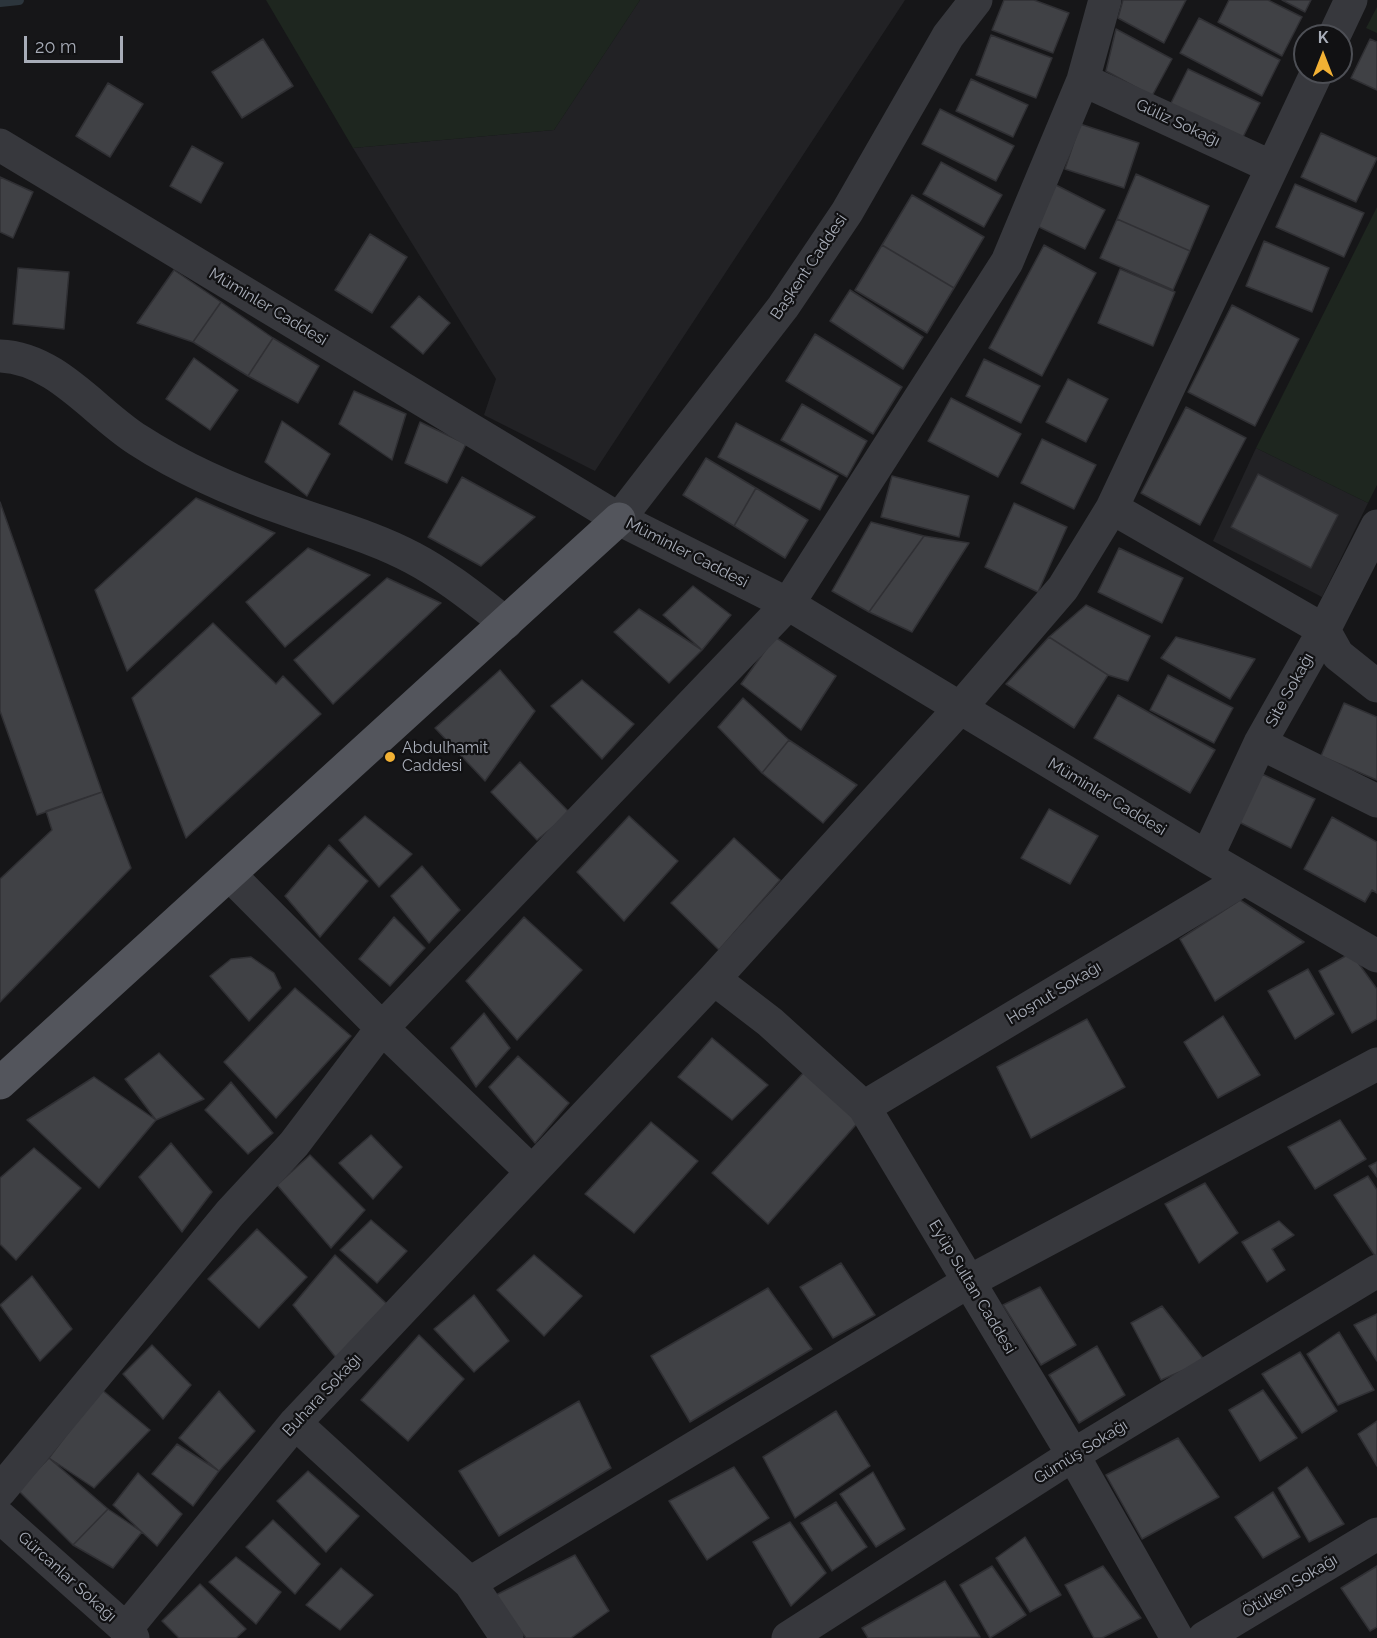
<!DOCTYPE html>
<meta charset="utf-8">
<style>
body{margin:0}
#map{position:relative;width:1377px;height:1638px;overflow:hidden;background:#161618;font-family:Raleway,sans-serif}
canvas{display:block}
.north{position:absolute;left:1293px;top:24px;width:60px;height:60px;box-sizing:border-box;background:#111113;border:2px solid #4d4f55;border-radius:50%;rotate:0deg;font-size:16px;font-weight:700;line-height:24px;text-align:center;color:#a8adb8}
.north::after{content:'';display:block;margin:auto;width:21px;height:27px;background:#f2b134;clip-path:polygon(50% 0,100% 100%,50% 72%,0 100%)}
.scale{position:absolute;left:24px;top:36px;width:99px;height:27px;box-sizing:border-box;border:3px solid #a8adb8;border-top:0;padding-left:8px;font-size:18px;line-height:21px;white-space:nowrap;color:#a8adb8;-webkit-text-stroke:4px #111113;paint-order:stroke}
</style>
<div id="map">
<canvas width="1377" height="1638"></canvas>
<div class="north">K</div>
<div class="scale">20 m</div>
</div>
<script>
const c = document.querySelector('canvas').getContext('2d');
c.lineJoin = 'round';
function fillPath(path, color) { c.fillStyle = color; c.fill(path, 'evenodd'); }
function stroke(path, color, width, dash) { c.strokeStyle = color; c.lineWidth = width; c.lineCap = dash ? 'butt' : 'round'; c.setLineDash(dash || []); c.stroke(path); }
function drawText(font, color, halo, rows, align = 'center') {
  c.font = font + ' Raleway,sans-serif'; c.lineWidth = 4.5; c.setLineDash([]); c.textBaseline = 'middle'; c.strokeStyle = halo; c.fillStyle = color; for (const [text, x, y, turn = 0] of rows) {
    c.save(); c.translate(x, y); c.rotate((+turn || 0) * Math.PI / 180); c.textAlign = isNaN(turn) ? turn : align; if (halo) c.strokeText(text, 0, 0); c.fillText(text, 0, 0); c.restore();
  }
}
fillPath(new Path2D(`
 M640,0h265l-310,471 -111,-56 12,-36 -143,-231 201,-18z
 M1256,448l112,55 -46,94 -109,-56z`), '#222225');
fillPath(new Path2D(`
 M266,0h374l-86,130 -201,18z
 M1377,7v26l-11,-5z
 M1377,207v278l-9,18 -112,-55z`), '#1e261f');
stroke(new Path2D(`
 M0,2l19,-2`), '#2c353c', 10);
const building = new Path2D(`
 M1004,0h30l35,13 -16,40 -61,-23z
 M1123,0h63l-22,43 -46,-25z
 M1229,0h39l34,17 -20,39 -64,-34z
 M1282,0h29l-6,12z
 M1199,18l81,42 -18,36 -82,-43z
 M1116,29l56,30 -20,37 -46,-25z
 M991,35l61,23 -16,40 -60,-23z
 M263,39l30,47 -51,32 -30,-46z
 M1370,39l7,3v48l-26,-12z
 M1188,69l72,34 -20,40 -72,-34z
 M971,79l57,26 -15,32 -57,-26z
 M108,83l35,21 -33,53 -34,-21z
 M940,109l74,37 -18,35 -74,-37z
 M1080,124l59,19 -15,45 -59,-19z
 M1321,133l56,25 -21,44 -55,-25z
 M192,146l31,17 -22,40 -31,-17z
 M941,162l61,33 -18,32 -61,-33z
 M1136,174l73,32 -19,45 -73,-32z
 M0,177l33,15 -20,46 -13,-6z
 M1295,184l69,29 -20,44 -68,-30z
 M1056,185l49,25 -20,39 -50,-24z
 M912,195l72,42 -30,51 -72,-43z
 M1117,219l73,32 -17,39 -73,-32z
 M370,234l37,23 -35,56 -37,-23z
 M1264,241l65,27 -17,44 -66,-26z
 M882,245l72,43 -27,45 -72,-43z
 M1044,245l52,28 -54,103 -53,-28z
 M18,268l51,4 -5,57 -51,-5z
 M1120,269l55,23 -22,54 -55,-23z
 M174,270l47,32 -28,40 -56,-19z
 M850,290l73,47 -20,32 -73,-48z
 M419,296l31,27 -27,31 -32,-27z
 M221,302l52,36 -25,38 -55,-34z
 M1232,305l67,34 -44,87 -67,-34z
 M815,334l87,53 -29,47 -87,-53z
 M273,338l46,28 -21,37 -50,-27z
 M194,358l44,32 -28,40 -44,-31z
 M984,359l56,27 -19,37 -55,-27z
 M1068,379l40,20 -22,43 -40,-20z
 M354,391l52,23 -14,46 -53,-36z
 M951,398l70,36 -23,43 -70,-36z
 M802,404l65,37 -20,36 -66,-37z
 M1186,407l60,31 -46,87 -59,-32z
 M282,421l48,33 -23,42 -42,-34z
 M420,422l46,22 -19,39 -42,-20z
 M736,423l102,53 -18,34 -102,-53z
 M1042,439l54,26 -22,44 -53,-26z
 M706,458l50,30 -22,38 -51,-31z
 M1258,474l80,41 -27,53 -80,-41z
 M892,476l77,20 -10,41 -78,-20z
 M462,477l73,40 -54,49 -53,-29z
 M756,488l52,32 -23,38 -51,-32z
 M196,498l79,35 -148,138 -32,-81z
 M0,502l102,290 -65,23 -37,-104z
 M1014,503l53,24 -29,65 -53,-25z
 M871,522l53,14 -55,76 -37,-21z
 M924,536l45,7 -57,89 -43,-20z
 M308,548l62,27 -85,72 -39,-45z
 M1119,548l64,30 -21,45 -64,-31z
 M387,578l54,25 -108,101 -39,-44z
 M693,586l38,29 -29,35 -39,-35z
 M1086,605l64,31 -22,45 -20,-6 -59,-38z
 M639,609l63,41 -33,33 -55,-51z
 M213,623l63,61 7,-8 38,38 -135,124 -54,-140z
 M775,637l61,39 -35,54 -60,-46z
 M1049,637l59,38 -34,53 -68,-44z
 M1176,637l79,22 -25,40 -69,-41z
 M500,670l35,41 -50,70 -50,-53z
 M1168,675l65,33 -19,35 -64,-33z
 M582,680l52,44 -32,35 -51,-53z
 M1118,695l97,55 -25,43 -96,-55z
 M743,698l46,42 -27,33 -44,-46z
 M1344,703l33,14v63l-56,-24z
 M789,740l68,45 -34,38 -61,-50z
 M520,762l50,51 -33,27 -46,-48z
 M1262,774l53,25 -24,49 -52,-26z
 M102,792l29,76 -131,134v-123l52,-49 -6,-19z
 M1049,809l49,27 -28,48 -49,-26z
 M365,816l47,38 -33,33 -40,-47z
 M629,816l49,45 -54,60 -47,-49z
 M1332,817l45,25v51l-5,-3 -7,12 -61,-33z
 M734,838l46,42 -61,70 -48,-47z
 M329,845l39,36 -48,56 -35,-41z
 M422,866l38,44 -31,33 -38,-47z
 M1240,900l64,42 -89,59 -35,-62z
 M394,917l31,31 -35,38 -31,-27z
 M524,917l58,53 -65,70 -51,-59z
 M1351,953l26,36v30l-25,14 -33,-62z
 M251,957l23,16 7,15 -32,33 -39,-45 21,-17z
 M1308,969l26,45 -39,25 -27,-48z
 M295,988l56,48 -75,82 -52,-56z
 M484,1013l26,35 -34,39 -25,-39z
 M1223,1016l37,59 -42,23 -34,-56z
 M1087,1019l38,68 -94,51 -34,-71z
 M712,1038l56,47 -36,35 -54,-43z
 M159,1053l45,46 -48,21 -31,-41z
 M518,1056l51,47 -34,40 -46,-56z
 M805,1071l56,48 -93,105 -56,-51z
 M94,1077l62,43 -57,68 -72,-68z
 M231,1082l42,51 -25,21 -43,-44z
 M1340,1120l26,39 -51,30 -27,-42z
 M651,1122l47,39 -64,72 -49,-39z
 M371,1135l31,32 -29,32 -34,-36z
 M171,1143l41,49 -30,40 -43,-55z
 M34,1148l47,40 -65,72 -16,-16v-66z
 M310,1155l55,55 -34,38 -54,-63z
 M1377,1162v15l-8,-11z
 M1368,1176l9,14v65l-2,1 -41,-61z
 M1205,1183l33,50 -39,30 -34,-59z
 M371,1220l36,31 -30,32 -37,-33z
 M1279,1221l15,14 -22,14 13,21 -18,12 -25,-40z
 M257,1229l50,48 -48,51 -51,-49z
 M335,1255l52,49 -49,56 -45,-55z
 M534,1255l48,41 -38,40 -47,-46z
 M841,1263l34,52 -42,23 -33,-51z
 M32,1276l40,53 -32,32 -40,-56z
 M1040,1287l36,58 -35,20 -38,-60z
 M768,1288l44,61 -122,73 -39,-66z
 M474,1295l35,46 -35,31 -40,-43z
 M1162,1306l43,55 -44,19 -30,-57z
 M1377,1314v47l-23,-36z
 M1339,1332l35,58 -36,15 -31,-51z
 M419,1335l45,44 -56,62 -47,-41z
 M152,1345l39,40 -28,34 -40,-45z
 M1097,1346l28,49 -46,28 -30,-48z
 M1300,1352l37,59 -35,22 -40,-59z
 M101,1389l49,41 -56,58 -45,-30z
 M1263,1390l34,48 -37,23 -31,-51z
 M219,1391l36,40 -36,40 -40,-33z
 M579,1401l32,67 -112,68 -40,-65z
 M836,1411l34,55 -75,52 -32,-61z
 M1377,1421v45l-19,-32z
 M1178,1438l41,59 -77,42 -36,-64z
 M177,1444l42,27 -26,35 -41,-32z
 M49,1458l59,51 -35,36 -55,-55z
 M734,1467l35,51 -62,42 -38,-59z
 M1307,1467l37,57 -35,18 -31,-54z
 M308,1471l51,45 -33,36 -49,-51z
 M873,1472l32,57 -29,18 -36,-53z
 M138,1473l44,41 -25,32 -44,-41z
 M1273,1492l27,45 -37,21 -28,-41z
 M836,1502l31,45 -35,24 -31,-48z
 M108,1509l34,23 -29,36 -40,-23z
 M273,1520l47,44 -25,30 -49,-47z
 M790,1522l36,51 -35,33 -38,-64z
 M1025,1537l36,58 -31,17 -34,-54z
 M575,1555l34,56 -38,27h-45l-32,-42z
 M236,1557l45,35 -25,32 -47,-42z
 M992,1566l34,49 -36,23 -30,-53z
 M1103,1566l38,52 -39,20h-8l-29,-53z
 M1377,1566v61l-7,4 -29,-43z
 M341,1568l32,27 -33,35 -34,-25z
 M945,1581l35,56 -112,1 -6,-10z
 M200,1584l46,45 -10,9h-57l-17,-17z`);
fillPath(building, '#404145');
stroke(building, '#303034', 1.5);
stroke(new Path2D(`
 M1334,36l17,-36
 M1083,80l189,87
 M0,145l619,374 169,85 419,253 170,99
 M0,356c56,2 94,56 138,84 46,30 100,53 152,71 41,15 84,26 123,47 34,18 63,42 93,65
 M1112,508l212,122 14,25 39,31
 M619,519l164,-212 64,-95 101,-176 28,-36
 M1260,743l117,58
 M1207,857l53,-114 64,-113 53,-104
 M230,875l152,153 149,143
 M714,979l56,43 94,85 209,348 104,183
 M864,1107l380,-228
 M295,1423l175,160 37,55
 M0,1491l230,-278 64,-69 88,-116 406,-424 219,-342 76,-182 22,-80
 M0,1517l126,112 7,9
 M470,1583l498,-301 409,-218
 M126,1629l169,-206 419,-444 246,-271 103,-120 49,-80 205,-436
 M788,1638l285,-183 304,-184
 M1204,1638l173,-104`), '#37383d', 33);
stroke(new Path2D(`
 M0,1083l619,-564`), '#53555c', 33);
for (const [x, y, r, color] of [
 [390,757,6,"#f2b134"]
]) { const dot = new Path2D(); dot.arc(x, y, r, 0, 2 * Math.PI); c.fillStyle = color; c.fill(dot); stroke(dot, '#111113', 2); }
drawText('16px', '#a8adb8', '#111113', [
 ["Güliz Sokağı",1178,123,25],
 ["Başkent Caddesi",809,267,-56],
 ["Müminler Caddesi",268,307,31],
 ["Müminler Caddesi",687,553,27],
 ["Site Sokağı",1290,690,-61],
 ["Müminler Caddesi",1107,797,31],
 ["Hoşnut Sokağı",1054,993,-31],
 ["Eyüp Sultan Caddesi",972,1287,59],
 ["Buhara Sokağı",322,1395,-47],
 ["Gümüş Sokağı",1081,1452,-32],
 ["Gürcanlar Sokağı",67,1577,42],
 ["Ötüken Sokağı",1290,1586,-31]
]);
drawText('16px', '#a8adb8', '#111113', [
 ["Abdulhamit",402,748],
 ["Caddesi",402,766]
], 'left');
</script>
